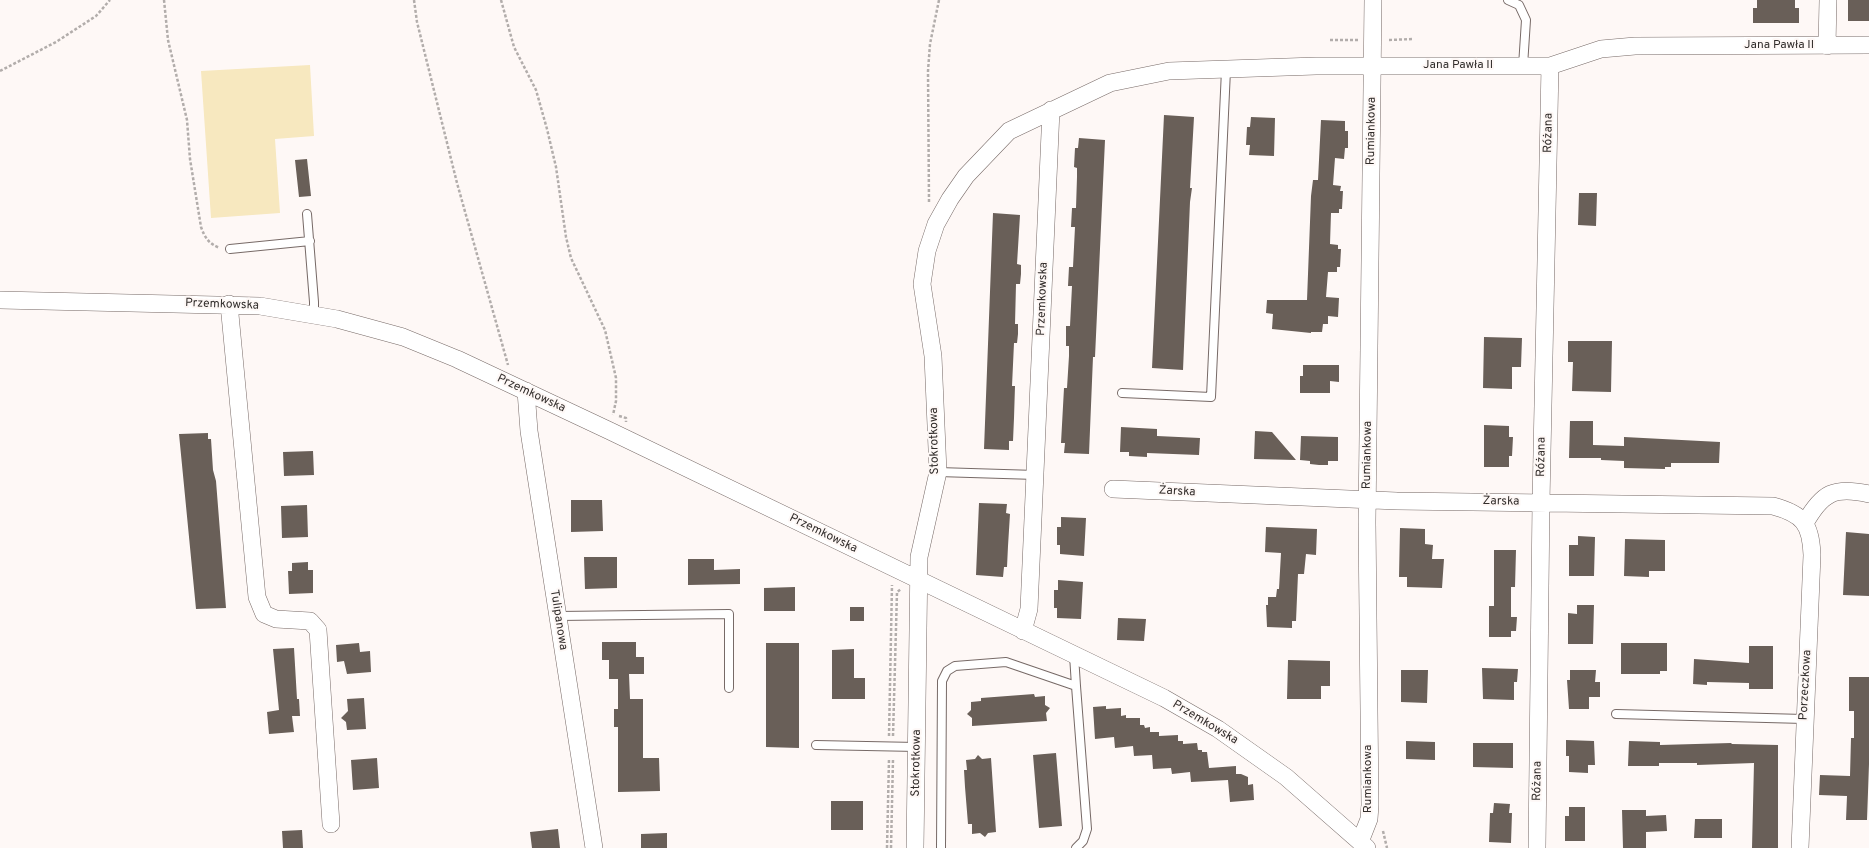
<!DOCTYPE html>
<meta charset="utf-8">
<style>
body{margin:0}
canvas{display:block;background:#fef8f6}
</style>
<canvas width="1869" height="848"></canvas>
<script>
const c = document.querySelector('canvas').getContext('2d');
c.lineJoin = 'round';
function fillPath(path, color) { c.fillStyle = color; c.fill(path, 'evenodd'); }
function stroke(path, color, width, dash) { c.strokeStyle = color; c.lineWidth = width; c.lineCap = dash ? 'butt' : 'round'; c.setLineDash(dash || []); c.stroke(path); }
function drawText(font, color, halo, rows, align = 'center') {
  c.font = font + ' Overpass,sans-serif'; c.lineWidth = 4; c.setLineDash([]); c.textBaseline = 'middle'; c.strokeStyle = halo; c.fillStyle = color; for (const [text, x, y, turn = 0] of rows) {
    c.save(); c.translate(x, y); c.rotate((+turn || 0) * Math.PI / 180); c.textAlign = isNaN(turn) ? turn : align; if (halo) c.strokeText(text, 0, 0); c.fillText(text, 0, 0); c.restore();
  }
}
fillPath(new Path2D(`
 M310,65l4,71 -39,3 5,74 -69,5 -10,-147z`), '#f7e8bf');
fillPath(new Path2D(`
 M1757,0h38v8h4v15h-46v-15h4z
 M1848,0h21v21h-21z
 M1164,115l30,2 -4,71h2l-2,14 -7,168 -31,-2z
 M1251,117l24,1 -1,38 -25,-1 1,-10h-4l1,-18h3z
 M1321,120l24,1v10h3v17h-3l-1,11 -9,-1 -2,27 8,1 -1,5h3l-1,18h-3v4h-8l-1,31 8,1v4h3l-1,18h-3v5h-9l-2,25 13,1 -1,19 -10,-1v8h-5l-1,8h-11v1l-39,-4 1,-15 -7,-1 1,-13h40l4,-104 2,-16h5z
 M1079,138l26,2 -10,217h-2l-4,97 -25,-1 1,-10h-4l3,-55h3l2,-32v-10h-3v-20h4l2,-40h-4l1,-19h4l2,-40h-4l1,-19h4l1,-31v-9l-3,-1 1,-19h3z
 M307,159l4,37 -12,1 -4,-37z
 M1579,193h18l-1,33 -18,-1z
 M993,213l27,2 -3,49 4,1v9l-1,10h-4l-1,40h3v10l-1,9h-3l-2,43h3l-1,32 -1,23h-4v9l-25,-1z
 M1484,337l38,1 -1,29h-9v22l-29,-1z
 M1568,341h44l-1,51 -39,-1 1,-29h-5z
 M1303,365h36v17l-9,-1v12h-30v-17h3z
 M1570,421h23v24l31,1v-9l96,5 -1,21h-48v4h-6v2l-41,-1v-7l-23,-1v-2h-32z
 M1484,425l25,1v11h4l-1,19h-3v11h-25z
 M1121,427l36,2v7l43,2 -1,17 -52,-2v4l-18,-1v-4h-9z
 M1255,431l17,1 24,28 -42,-1z
 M208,433v6h3l2,31 3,11 10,127 -30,1 -17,-175z
 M1301,436l37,1v24h-10v4h-9l-9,-1v-3l-10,-1z
 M313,451l1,24 -30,1 -1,-24z
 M571,500h31l1,31 -32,1z
 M979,503l28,1 -1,9 4,1 -2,32 -1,21h-3l-1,10 -27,-2z
 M307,505l1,32 -26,1 -1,-32z
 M1061,517l25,1 -2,38 -24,-2v-9h-3v-18h4z
 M1266,527l51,2 -1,26 -10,-1 -2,20h-6l-2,47h-4v7l-25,-1 -1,-22h2v-8h8l1,-8h2l2,-36 -16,-1z
 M1400,528l25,1v15l8,1 -1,14h12l-2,29 -35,-1v-10h-8z
 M1846,532l23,2v62l-26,-1z
 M1578,536l17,1 -1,39h-25v-31h9z
 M1625,539l40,1v31h-16v6l-25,-1z
 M1494,550h22l-1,37h-4v30h6l-1,14h-5v6h-22v-31h5z
 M584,557h33v31l-32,1z
 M688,559h26v11l26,-1v15l-52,1z
 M308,562v8h5v23l-24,1 -1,-23h4v-8z
 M1058,580l25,2 -2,37 -24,-1v-10h-3v-18h4z
 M795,587v24h-31v-23z
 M1577,605h17l-1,39h-25v-31l9,1z
 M850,607h14v14h-14z
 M1118,618l28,1 -2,22 -27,-1z
 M602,642h34v15h8v17h-15l1,25h13v59h16l1,33 -42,1v-65h-4v-18h4v-30h-9v-19h-7z
 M359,643l1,9 10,-1 1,21 -24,2 -3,-13 -7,1 -1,-17z
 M766,643h33v105l-33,-1z
 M1621,643h46v28h-7v3h-39z
 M1749,646h24v43h-24v-6l-42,-1v3l-14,-1 1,-25 55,4z
 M294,648l3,51h2l1,17h-8l2,16 -25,2 -2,-22 12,-2 -6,-61z
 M854,649v29h11v21h-33v-49z
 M1288,660l42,1v25h-9v13h-34z
 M1482,668l36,1 -1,13h-3v18l-31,-1z
 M1401,670h27l-1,33 -26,-1z
 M1570,670h26l-1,12h5v15h-11v12h-20l-2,-29h3z
 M1849,677h20v87l-2,56h-21l1,-24 -28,-1 1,-20 30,1 1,-38h3v-27h-5z
 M1034,694l1,3 10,-1v9l5,3 -4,5 1,8 -75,5v-8l-5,-4 4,-4v-8l10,-1v-3z
 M364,698l2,31 -19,1 -1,-8 -5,-4 7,-7 -1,-12z
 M1106,706v3l15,-1v8l5,-1v3h14v7h4l1,3 5,-1v5h9v4l19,-1v6h5v3l14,-1 1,7h4v2h5l2,16 27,-2v8h5l7,3v8l5,-1 1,16 -24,2 -2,-22 -37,2 -1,-10 -18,2 -1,-6 -18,1 -1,-14 -18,1 -1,-10 -18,2 -1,-11 -19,2 -2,-32z
 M1566,740l28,1 1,24h-7v8l-19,-1v-16h-3z
 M1406,741l29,1v18l-29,-1z
 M1629,741l31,1v3l71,-2 1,1 46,1v103h-26l2,-85 -57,2v-2h-38v3h-31z
 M1473,743h40v25l-40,-1z
 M1056,753l6,73 -23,2 -6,-73z
 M978,755l4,4 9,-1 5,74 -8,1 -3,4 -5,-4 -8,1v-10h-4l-3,-37 -1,-17h3l-1,-10 9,-1z
 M377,758l2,30 -26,2 -2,-30z
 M831,801h32v29h-32z
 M1494,803l16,1 -1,9h3l-1,30 -22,-1 1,-29h3z
 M1569,807h16v34h-20v-25h4z
 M1622,810h24v6l20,-1 1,16 -21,1v16h-23z
 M1695,819h27v19h-28z
 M558,829l2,19h-28l-2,-16z
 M302,830l1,18h-20l-1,-17z
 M667,833v15h-26v-14z`), '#695f58');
const lane = new Path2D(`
 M1508,0l11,5 7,15 -3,46
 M307,214l7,88v12
 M230,249l80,-8
 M1122,393l89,4 15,-327
 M938,472l98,3
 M558,616l171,-2v74
 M1074,655l2,31
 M1616,714l188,5
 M816,745l101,2
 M941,848l1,-167 5,-10 8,-5 51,-4 70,24 11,143 -4,12 -7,7`);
const street = new Path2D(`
 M1827,46l1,-46
 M0,300l260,6 77,13 66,18 54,22 153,72 554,267 54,31 68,48 81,71
 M229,304l28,293 7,17 12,5 34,2 8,9 13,194
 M526,391l3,40 65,417
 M1113,489l284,12 376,5c30,8 38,18 39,49l-12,293
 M1805,523c17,-30 29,-37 64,-29
 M1023,631l6,-22 22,-499
 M1360,842l9,-23 1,-14 -3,-283 6,-522
 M915,848l4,-291 19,-85 -5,-116 -11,-72 5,-33 9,-27 14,-25 16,-23 43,-45 101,-48 59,-12 147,-5h234l51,-17 34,-3 234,-1
 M1537,848l4,-346 9,-436`);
stroke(lane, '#776a67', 10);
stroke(street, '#776a67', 18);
stroke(new Path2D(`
 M164,0l4,40 19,80 3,39 11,68c4,11 8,17 19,21
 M414,0l3,22 40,161 51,182
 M501,0l13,47 22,43 11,39 9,38 10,70 5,21 34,72 11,48v23l-3,14
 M1330,40h28
 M1389,40l24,-1
 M0,71l56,-29 40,-26 14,-16
 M929,202l-1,-131 2,-27 9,-44
 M619,416l7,2v4
 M889,736l3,-151
 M893,736l4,-144 4,-3
 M1383,831l4,17
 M887,848l2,-89
 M891,848l2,-89`), '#b2adab', 2.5, [3, 2]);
stroke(lane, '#fff', 8);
stroke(street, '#fff', 17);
drawText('12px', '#322d2b', '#fef8f6', [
 ["Jana Pawła II",1779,46],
 ["Jana Pawła II",1458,66],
 ["Rumiankowa",1372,131,-89],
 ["Różana",1549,133,-89],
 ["Przemkowska",1043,299,-88],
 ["Przemkowska",222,305,2],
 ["Przemkowska",531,394,25],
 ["Stokrotkowa",935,441,-91],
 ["Rumiankowa",1368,455,-89],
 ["Różana",1542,457,-89],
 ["Żarska",1177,492,3],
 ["Żarska",1501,502,1],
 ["Przemkowska",823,534,26],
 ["Tulipanowa",558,620,81],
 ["Porzeczkowa",1806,685,-87],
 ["Przemkowska",1205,723,31],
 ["Stokrotkowa",917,763,-89],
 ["Rumiankowa",1369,779,-90],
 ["Różana",1538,781,-89]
]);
</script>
